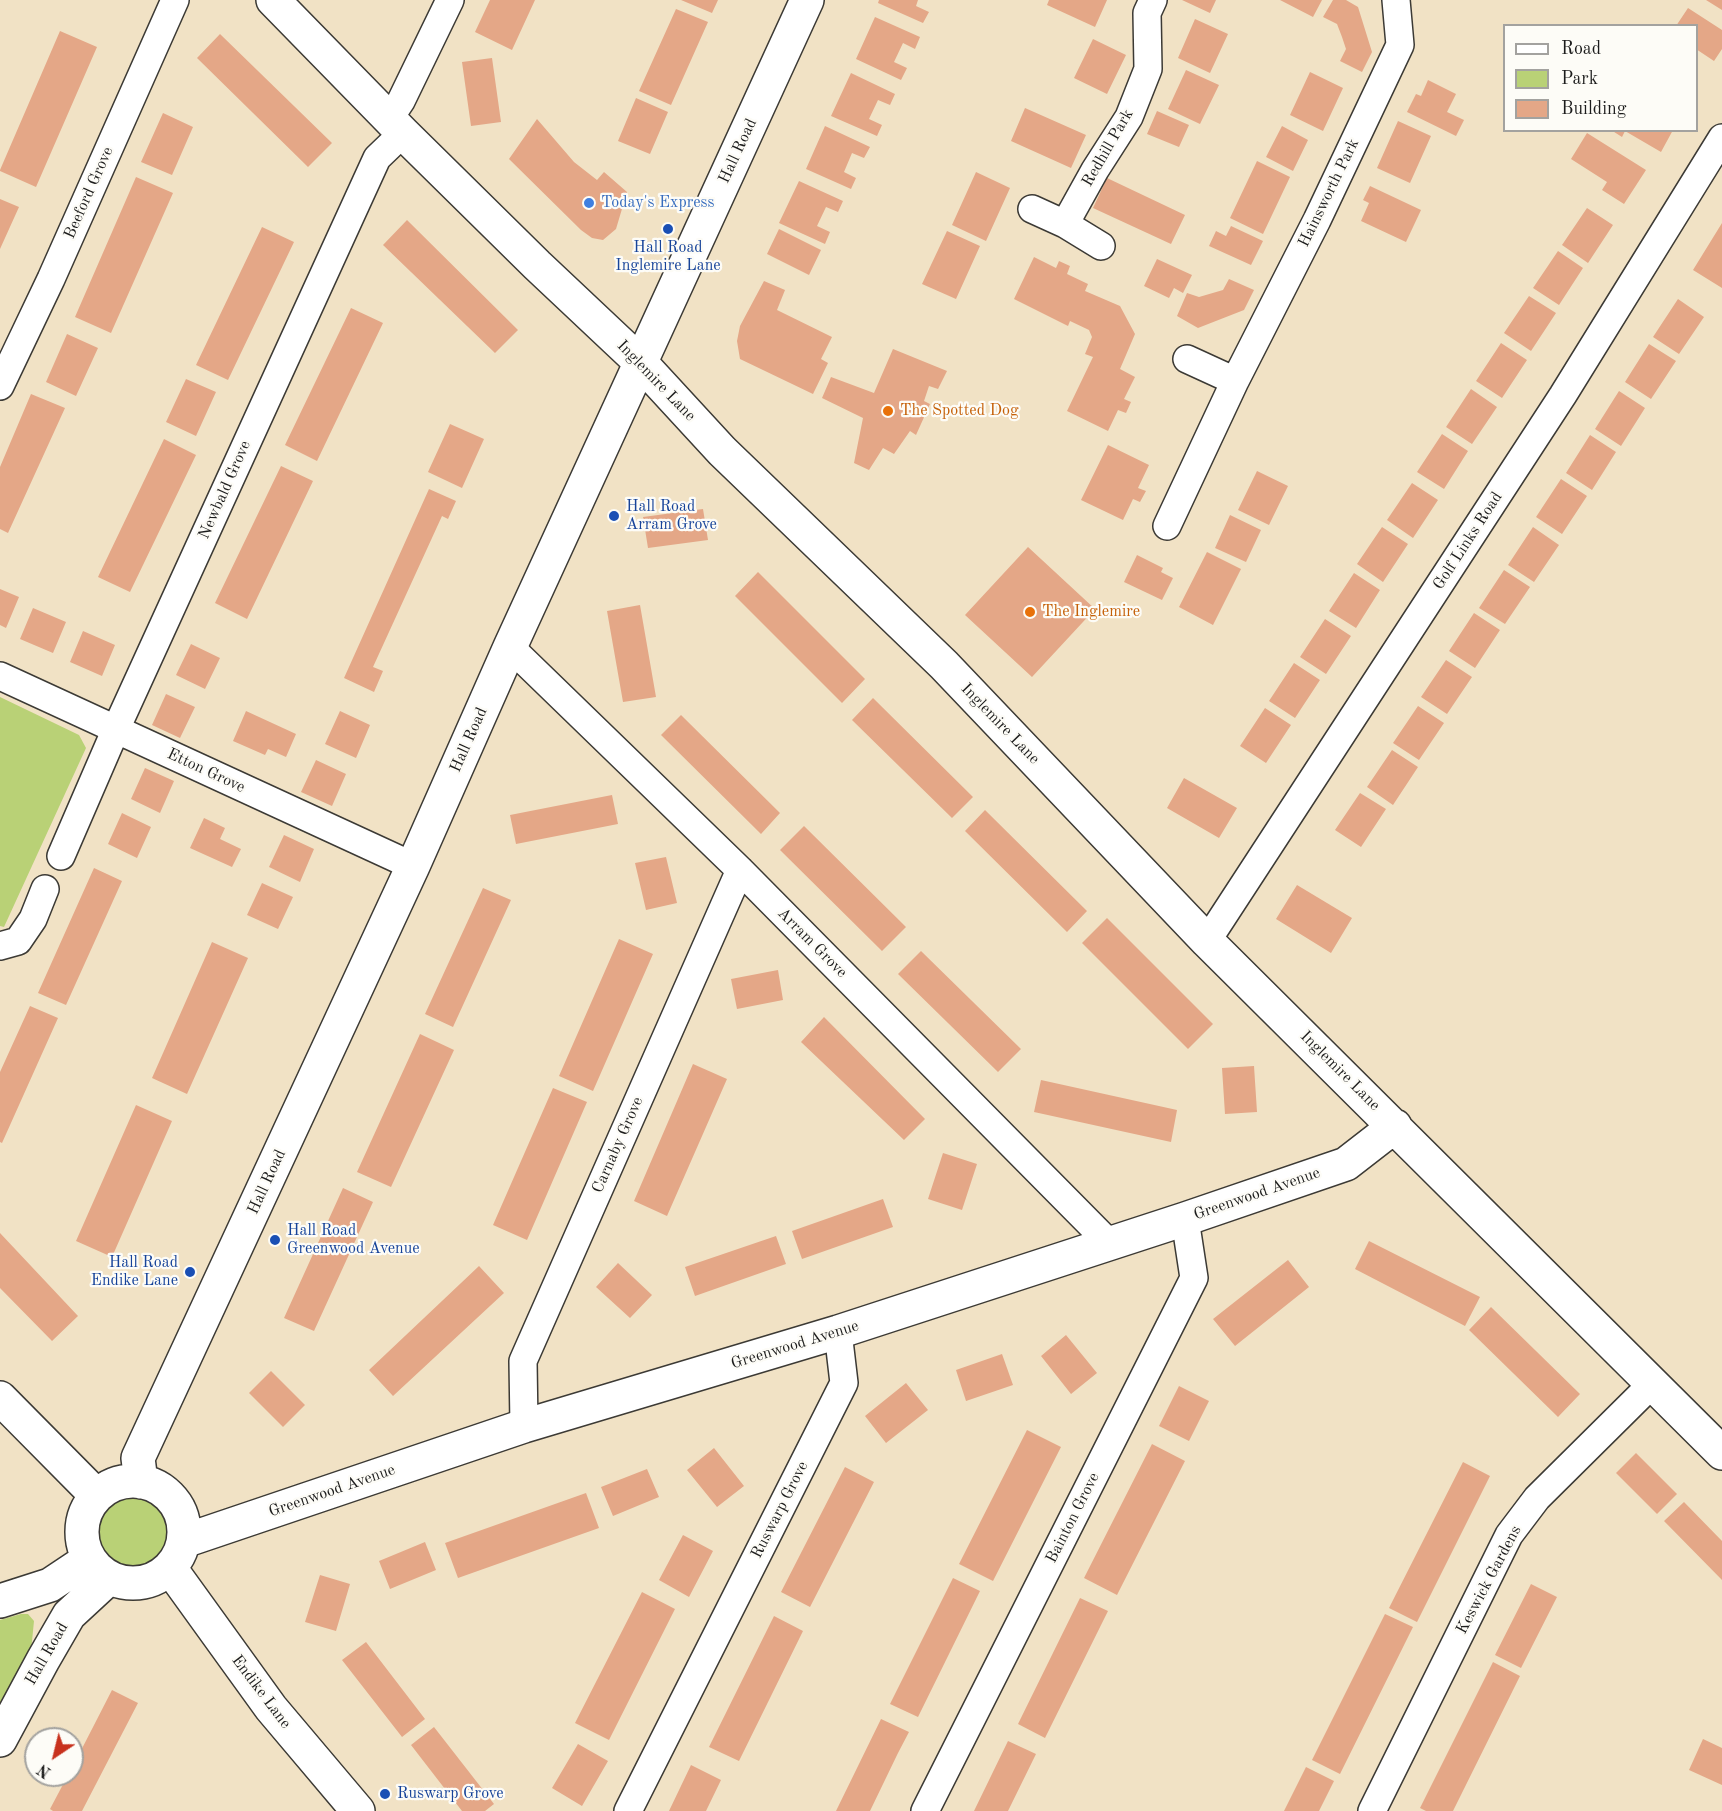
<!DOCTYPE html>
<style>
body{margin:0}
#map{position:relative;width:1722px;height:1811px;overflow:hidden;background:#f1e2c5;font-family:"Old Standard TT",serif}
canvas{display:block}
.legend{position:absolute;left:1503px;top:24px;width:195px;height:108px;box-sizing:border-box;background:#fdfcf7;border:2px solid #a3a29f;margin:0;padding:8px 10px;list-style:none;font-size:18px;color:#1c1c1c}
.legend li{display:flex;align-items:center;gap:12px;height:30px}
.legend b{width:30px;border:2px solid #a3a29f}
.north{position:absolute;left:24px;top:1727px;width:60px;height:60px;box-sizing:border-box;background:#fdfcf7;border:2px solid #a3a29f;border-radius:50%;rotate:215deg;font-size:16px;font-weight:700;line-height:24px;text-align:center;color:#1c1c1c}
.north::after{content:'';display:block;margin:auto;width:21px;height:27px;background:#c8321e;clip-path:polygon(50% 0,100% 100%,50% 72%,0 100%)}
</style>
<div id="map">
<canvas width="1722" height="1811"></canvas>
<ul class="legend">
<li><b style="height:8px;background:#fff"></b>Road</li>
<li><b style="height:16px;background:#b9d176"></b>Park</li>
<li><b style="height:16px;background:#e4a787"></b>Building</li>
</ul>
<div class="north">N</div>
</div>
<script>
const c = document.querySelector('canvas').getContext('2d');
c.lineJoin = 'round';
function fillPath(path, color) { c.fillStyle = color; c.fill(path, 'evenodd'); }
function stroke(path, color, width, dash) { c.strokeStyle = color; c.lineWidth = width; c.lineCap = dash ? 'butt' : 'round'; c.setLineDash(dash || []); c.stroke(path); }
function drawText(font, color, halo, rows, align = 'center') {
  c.font = font + ' "Old Standard TT",serif'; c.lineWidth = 4.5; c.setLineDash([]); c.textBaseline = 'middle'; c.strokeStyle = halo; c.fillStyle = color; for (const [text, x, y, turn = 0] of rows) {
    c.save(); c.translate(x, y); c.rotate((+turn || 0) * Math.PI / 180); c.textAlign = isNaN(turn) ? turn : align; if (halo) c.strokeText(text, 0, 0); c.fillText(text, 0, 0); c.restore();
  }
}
fillPath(new Path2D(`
 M0,697l79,38 7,13 -82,179 -4,-1z
 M98 1532a35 35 0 1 1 70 0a35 35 0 1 1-70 0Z
 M21,1614h7l6,7 -4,40 -30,65v-106z`), '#b9d176');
fillPath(new Path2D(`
 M490,0h45l-23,50 -37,-18z
 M681,0h37l-6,13z
 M879,0h39l-2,6 13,6 -6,11 -45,-20z
 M1049,0h58l-12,27 -48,-22z
 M1182,0h34l-6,13z
 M1280,0h42l-9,17z
 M1333,0h13l12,7 14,45 -10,20 -22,-11 6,-12 -4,-12 -5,-13 -14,-7z
 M1706,0h16v10z
 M1688,8l34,22v19l-8,12 -18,-12v-23h-20z
 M676,9l32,13 -37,83 -32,-14z
 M875,17l45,20 -5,12 -12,-6 -9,19 13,6 -6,12 -45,-21z
 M1195,19l33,15 -18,39 -32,-15z
 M60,31l37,16 -61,140 -36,-16v-1z
 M220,34l112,109 -24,24 -111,-109z
 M1093,39l33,16 -19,39 -33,-16z
 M492,58l9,64 -30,4 -9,-64z
 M1186,70l33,15 -19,39 -32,-15z
 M1310,72l33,16 -20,43 -33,-16z
 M851,73l44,21 -5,11 -12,-5 -9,19 13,6 -5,11 -46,-20z
 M1428,80l28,14 -9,18 17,8 -8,16 -49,-24 9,-18 5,2z
 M636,98l32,14 -18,42 -32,-13z
 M1025,108l61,27 -15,33 -60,-27z
 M1157,111l32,14 -10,22 -32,-13z
 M163,113l30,14 -21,48 -31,-13z
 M537,119l37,43 23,18 7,-8 23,20 -11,37 -13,11 -11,-2 -11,-8 -72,-71z
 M1398,121l33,15 -21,47 -33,-15z
 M825,126l45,21 -6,11 -12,-5 -8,19 12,6 -5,11 -45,-20z
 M1282,126l26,14 -15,31 -27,-14z
 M1611,130h62l-12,22 -36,-21 -3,6z
 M1587,133l59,37 -22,34 -22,-14 5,-8 -36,-23z
 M1257,161l33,16 -27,57 -33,-16z
 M976,172l34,16 -24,53 -34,-16z
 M136,177l37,16 -62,140 -36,-16z
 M1107,178l78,37 -14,29 -78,-36z
 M799,181l44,20 -5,11 -12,-5 -9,19 13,6 -5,12 -46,-21z
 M1370,186l51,24 -15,32 -45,-21 8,-18 -6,-3z
 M0,199l19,8 -19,42z
 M1587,208l26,17 -25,38 -26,-18z
 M407,220l111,110 -23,23 -112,-108z
 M1722,223v65l-29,-18z
 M1231,226l32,15 -12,24 -42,-19 7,-15 10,5z
 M262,227l32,15 -66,138 -32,-15z
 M779,229l42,21 -12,25 -42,-21z
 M947,231l33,15 -24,53 -34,-15z
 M1558,251l25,17 -24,37 -26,-17z
 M1034,257l22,11 3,-7 11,5 -3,8 21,10 -3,7 35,15 15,28 -15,35 15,8 -11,22 7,3 -5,11 -8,-3 -10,21 -41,-20 26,-54 -8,-3 7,-17 -3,-7 -19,-9 -2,5 -54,-27z
 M1157,259l35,16 -9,18 -9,-5 -5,10 -25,-12z
 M1229,279l25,11 -10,20 -46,18 -21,-12 10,-23 12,4 24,-7z
 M764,281l21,9 -8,20 55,27 -11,22 7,4 -15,31 -73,-35 -3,-18 3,-15z
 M1529,296l27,17 -25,38 -27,-18z
 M1678,299l26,18 -25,37 -26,-17z
 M351,308l32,15 -66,138 -32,-16z
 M67,334l31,14 -22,48 -30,-14z
 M1501,343l26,17 -25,38 -26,-17z
 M1649,344l27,17 -25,38 -26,-17z
 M893,349l54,22 -9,18 -9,-3 -5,15 6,3 -14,31 -6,-4 -16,23 -11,-6 -14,22 -15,-7 9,-45 -41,-20 9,-21 43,16z
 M186,379l30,13 -20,44 -30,-14z
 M1471,389l26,18 -25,37 -26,-17z
 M1619,391l26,17 -24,38 -26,-17z
 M31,394l34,14 -57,125 -8,-4v-62z
 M450,424l34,15 -22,49 -34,-16z
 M1442,434l26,17 -24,38 -27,-17z
 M1590,435l26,17 -24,38 -26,-17z
 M164,439l32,16 -66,137 -32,-15z
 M1108,445l41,20 -11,23 8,3 -6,11 -7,-3 -10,21 -42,-20z
 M281,466l32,15 -66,138 -32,-16z
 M1257,471l31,15 -19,39 -31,-15z
 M1561,479l26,17 -25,38 -26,-17z
 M1412,483l26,17 -25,38 -26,-18z
 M429,489l27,12 -8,18 -6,-3 -69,151 10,4 -9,21 -30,-14z
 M703,509l5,31 -60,8 -5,-31z
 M1230,515l31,15 -15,32 -31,-14z
 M1382,527l26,17 -25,38 -26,-18z
 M1533,527l26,18 -25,37 -26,-17z
 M1028,547l67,62 -63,68 -67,-62z
 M1207,552l34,17 -28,56 -34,-18z
 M1137,555l26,13 -2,4 12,6 -11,22 -38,-18z
 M1504,570l26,17 -25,37 -26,-16z
 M758,572l107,107 -23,24 -107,-107z
 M1354,573l26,17 -24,38 -27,-17z
 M0,589l19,8 -13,31 -6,-3z
 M640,605l16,92 -33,5 -16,-91z
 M33,608l33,14 -13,31 -33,-14z
 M1474,613l26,17 -25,38 -26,-17z
 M1325,619l26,17 -25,38 -26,-17z
 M83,631l32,14 -13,31 -32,-14z
 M191,644l29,14 -15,31 -29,-14z
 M1446,660l26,17 -25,37 -26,-17z
 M1294,663l26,17 -25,38 -26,-17z
 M166,694l29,13 -15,31 -28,-13z
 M873,698l100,99 -21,21 -100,-98z
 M1418,706l26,17 -25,37 -26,-17z
 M1265,708l26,17 -25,38 -26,-17z
 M246,711l50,23 -10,23 -18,-8 -3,6 -32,-14z
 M340,711l30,14 -14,33 -31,-14z
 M681,715l99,98 -19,21 -100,-99z
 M1392,750l26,17 -25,38 -26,-18z
 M316,760l30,14 -14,32 -31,-14z
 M145,768l29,13 -14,32 -29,-14z
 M1184,778l53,30 -18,30 -52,-30z
 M1360,793l26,16 -25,38 -26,-17z
 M612,795l6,29 -102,20 -6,-29z
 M985,810l102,101 -20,21 -102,-101z
 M122,813l29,14 -14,31 -29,-14z
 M204,818l21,10 -5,11 21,10 -9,18 -42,-19z
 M804,826l102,101 -24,24 -102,-101z
 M284,835l30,14 -14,33 -31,-15z
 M666,857l11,46 -31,7 -11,-47z
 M94,868l28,13 -56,124 -28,-12z
 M262,883l31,14 -15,32 -31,-14z
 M1297,885l55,33 -21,35 -55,-34z
 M483,888l28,12 -58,127 -28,-13z
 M1107,918l106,106 -25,25 -106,-106z
 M619,939l34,15 -60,137 -34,-15z
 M212,942l36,16 -61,136 -35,-16z
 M921,951l100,98 -23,23 -100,-98z
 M778,970l5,30 -46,9 -6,-30z
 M30,1006l28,12 -56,125 -2,-1v-70z
 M824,1017l101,102 -21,21 -103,-98z
 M420,1034l34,16 -63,137 -34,-15z
 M693,1064l34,15 -60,137 -33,-15z
 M1254,1066l3,46 -32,2 -3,-46z
 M1041,1080l136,30 -6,32 -137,-30z
 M553,1088l34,14 -60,138 -34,-15z
 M136,1105l36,16 -60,136 -36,-16z
 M943,1153l34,11 -15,46 -34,-11z
 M343,1188l30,14 -59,129 -30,-13z
 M883,1199l10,28 -91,32 -10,-28z
 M0,1233l78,83 -26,25 -52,-53z
 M776,1236l10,28 -91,32 -10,-29z
 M1369,1241l111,56 -15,29 -110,-57z
 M1288,1260l21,27 -74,59 -22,-27z
 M618,1263l34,32 -22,23 -34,-31z
 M479,1266l25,27 -111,103 -24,-26z
 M1491,1307l89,87 -22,23 -89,-87z
 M1066,1335l31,38 -26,21 -30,-38z
 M1002,1354l11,31 -47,16 -10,-31z
 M271,1371l34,34 -22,22 -34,-34z
 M906,1383l22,27 -42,33 -21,-27z
 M1179,1386l30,15 -20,40 -30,-15z
 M1027,1430l34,17 -68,134 -34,-17z
 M1152,1444l33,17 -68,134 -33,-17z
 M714,1448l30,38 -27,21 -30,-37z
 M1636,1453l41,41 -20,20 -41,-41z
 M1463,1462l27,14 -73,146 -28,-14z
 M845,1467l29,15 -64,125 -29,-15z
 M647,1469l12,28 -46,19 -12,-29z
 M586,1493l13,35 -141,50 -13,-35z
 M1684,1502l38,39v39l-58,-59z
 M683,1535l30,16 -24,46 -30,-17z
 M425,1542l11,28 -46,19 -11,-28z
 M320,1575l30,9 -14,47 -31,-9z
 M953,1578l27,13 -62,126 -28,-13z
 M1531,1584l26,13 -36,71 -26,-13z
 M642,1592l33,17 -66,131 -34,-17z
 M1080,1598l28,13 -63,127 -27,-14z
 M1385,1614l28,13 -73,147 -28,-14z
 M774,1616l29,15 -64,130 -30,-14z
 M366,1642l59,77 -23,18 -60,-77z
 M1493,1662l27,14 -67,135h-27l-6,-3z
 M112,1690l26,13 -56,108h-29l-3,-2 18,-34h4v-7z
 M881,1719l28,13 -11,21 -28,58h-34z
 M434,1727l60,77 -9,7h-23l-51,-66z
 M1703,1739l19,9v37l-33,-15z
 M1008,1741l28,13 -28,57h-34z
 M578,1744l30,17 -26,45 -30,-18z
 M691,1765l30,15 -15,31h-37z
 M1306,1767l28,14 -15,30h-35z`), '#e4a787');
const street = new Path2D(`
 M389,119l12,-18 49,-101
 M1032,209l33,15 36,22
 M1065,224l30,-54 34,-53 19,-48 -1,-56 6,-13
 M1187,359l48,22
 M0,386l51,-107 124,-279
 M1167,526l68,-145 82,-161 83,-175 -4,-45
 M510,647l230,223 369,373
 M0,676l413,190
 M61,856l55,-127 261,-571 26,-25
 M1207,941l356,-546 159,-257
 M0,946l18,-5 15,-22 12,-30
 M524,1426l-1,-65 217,-491
 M628,1811l216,-428 -6,-51
 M925,1811l269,-533 -9,-59
 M1372,1811l137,-276 28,-37 116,-115`);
const secondary = new Path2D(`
 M273,0l130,133 134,132 103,97 82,89 222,214 263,276 515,512
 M0,1398l96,97
 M82 1532a51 51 0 1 1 102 0a51 51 0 1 1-102 0Z
 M141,1482l-3,-24 275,-592 97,-219 297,-647
 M184,1541l340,-115 314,-94 347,-113 161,-55 49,-38
 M170,1568l101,140 87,103
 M0,1601l50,-16 39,-26
 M0,1740l43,-80 26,-45 40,-37`);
stroke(street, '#3c3a35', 30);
stroke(secondary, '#3c3a35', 36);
stroke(street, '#fff', 27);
stroke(secondary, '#fff', 33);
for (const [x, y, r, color] of [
 [589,203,6,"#3f7fe0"],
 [668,229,6,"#1a4fb4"],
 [888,411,6,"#e8710a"],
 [614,516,6,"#1a4fb4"],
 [1030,612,6,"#e8710a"],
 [275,1240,6,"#1a4fb4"],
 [190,1272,6,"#1a4fb4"],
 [385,1794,6,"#1a4fb4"]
]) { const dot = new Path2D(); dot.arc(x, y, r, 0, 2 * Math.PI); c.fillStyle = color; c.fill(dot); stroke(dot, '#fdfcf7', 2); }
drawText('16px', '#1c1c1c', '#fdfcf7', [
 ["Redhill Park",1108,148,-60],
 ["Hall Road",738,151,-65],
 ["Beeford Grove",89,193,-66],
 ["Hainsworth Park",1329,193,-64],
 ["Inglemire Lane",656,381,46],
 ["Newbald Grove",225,490,-66],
 ["Golf Links Road",1468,541,-57],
 ["Inglemire Lane",1000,724,46],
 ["Hall Road",469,740,-66],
 ["Etton Grove",206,771,25],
 ["Arram Grove",812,943,45],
 ["Inglemire Lane",1340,1071,45],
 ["Carnaby Grove",618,1145,-66],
 ["Hall Road",267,1182,-65],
 ["Greenwood Avenue",1257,1194,-19],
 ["Greenwood Avenue",795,1345,-17],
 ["Greenwood Avenue",332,1491,-19],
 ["Ruswarp Grove",780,1510,-63],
 ["Bainton Grove",1073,1518,-63],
 ["Keswick Gardens",1489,1580,-62],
 ["Hall Road",47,1654,-60],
 ["Endike Lane",261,1692,53]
]);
drawText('16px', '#366cbe', '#fdfcf7', [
 ["Today's Express",601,203]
], 'left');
drawText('16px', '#164399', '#fdfcf7', [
 ["Hall Road",668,248,"center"],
 ["Inglemire Lane",668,266,"center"],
 ["Hall Road",626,507],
 ["Arram Grove",626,525],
 ["Hall Road",287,1231],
 ["Greenwood Avenue",287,1249],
 ["Hall Road",178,1263,"right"],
 ["Endike Lane",178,1281,"right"],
 ["Ruswarp Grove",397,1794]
], 'left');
drawText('16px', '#c56008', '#fdfcf7', [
 ["The Spotted Dog",900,411],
 ["The Inglemire",1042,612]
], 'left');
</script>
